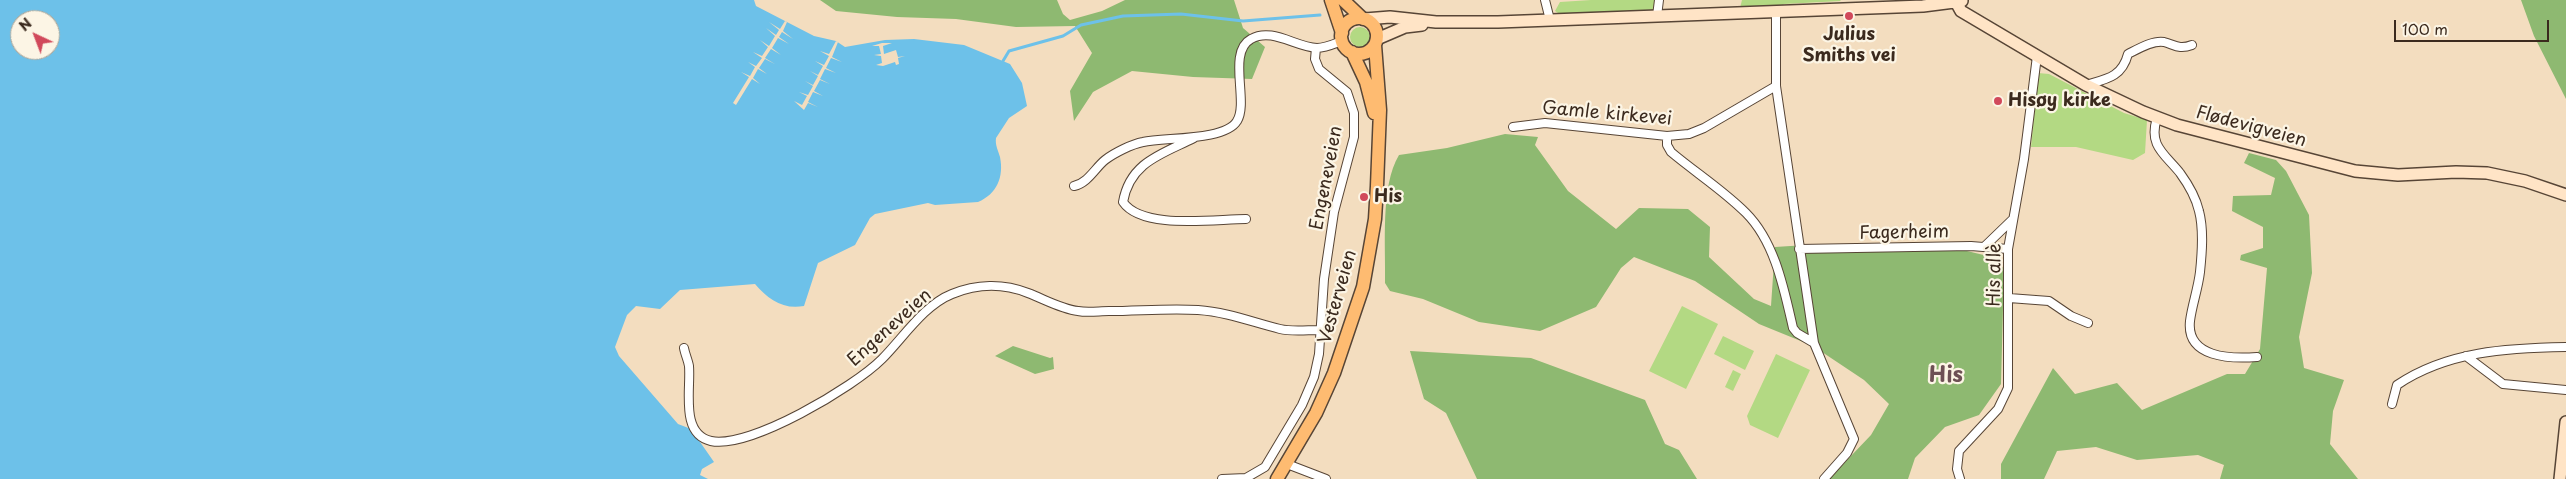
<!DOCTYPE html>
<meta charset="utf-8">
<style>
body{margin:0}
#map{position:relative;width:2566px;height:479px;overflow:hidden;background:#f3ddbf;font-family:"Playpen Sans",sans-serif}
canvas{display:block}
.north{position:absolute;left:10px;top:10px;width:50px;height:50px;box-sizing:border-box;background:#fcf5e5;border:1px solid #afa495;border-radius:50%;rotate:317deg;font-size:14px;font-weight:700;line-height:20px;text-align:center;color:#3b2a1e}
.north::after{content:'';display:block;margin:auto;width:18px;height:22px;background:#d1495b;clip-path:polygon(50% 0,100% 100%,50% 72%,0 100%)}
.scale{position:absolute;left:2394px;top:20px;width:155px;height:22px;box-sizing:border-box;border:2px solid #3b2a1e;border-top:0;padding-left:6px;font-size:15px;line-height:18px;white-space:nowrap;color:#3b2a1e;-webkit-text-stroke:4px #fcf5e5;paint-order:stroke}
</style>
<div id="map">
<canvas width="2566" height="479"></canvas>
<div class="north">N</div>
<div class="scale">100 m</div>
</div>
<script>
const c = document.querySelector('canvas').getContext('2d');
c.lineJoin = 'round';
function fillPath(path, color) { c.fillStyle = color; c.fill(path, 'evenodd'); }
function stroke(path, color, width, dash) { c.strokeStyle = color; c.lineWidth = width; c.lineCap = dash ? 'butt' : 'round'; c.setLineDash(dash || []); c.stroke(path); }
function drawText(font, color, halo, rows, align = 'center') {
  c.font = font + ' "Playpen Sans",sans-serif'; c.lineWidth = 4.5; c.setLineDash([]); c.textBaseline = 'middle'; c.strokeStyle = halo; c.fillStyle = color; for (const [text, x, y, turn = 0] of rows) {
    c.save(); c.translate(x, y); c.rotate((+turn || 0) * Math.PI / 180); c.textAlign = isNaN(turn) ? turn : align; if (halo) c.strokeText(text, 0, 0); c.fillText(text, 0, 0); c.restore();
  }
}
fillPath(new Path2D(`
 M1591,0h66v11l-96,4 -6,-4 5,-9z
 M1742,0h98l1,1 -57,3 -3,3 -41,1z
 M1350 37a10 10 0 1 1 20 0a10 10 0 1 1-20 0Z
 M2038,73l11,1 75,39 23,7 -2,33 -12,7 -57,-13h-45z
 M1682,306l36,18 -32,65 -37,-18z
 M1723,336l31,15 -9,19 -31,-16z
 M1776,354l34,16 -32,68 -28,-13 -3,-9z
 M1733,370l8,4 -8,17 -8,-4z`), '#b3d983');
fillPath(new Path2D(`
 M820,0h237l6,14 7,6 32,-9 23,-11h109l9,28 22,19 -13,32 -59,-2 -61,-6 -39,21 -19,29 -4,-30 22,-38 -17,-27 -59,1 -60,-8 -59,-2 -61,-6z
 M2521,0h45v99l-32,-63z
 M1505,134l33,3 -3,8 33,46 48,38 23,-21 49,1 22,18 -1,30 45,42 17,7 4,-59 47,-3 124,2 46,11 12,12 -3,115 -22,31 -34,12 -30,31 -7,21h-79l42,-44 18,-31 -25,-24 -51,-34 -54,-22 -64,-43 -61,-24 -13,11 -25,39 -56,24 -61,-9 -56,-23 -33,-8 -5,-8c1,-36 -5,-97 14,-128l48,-7z
 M2249,153l27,7 10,11 23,44 3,58 -13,64 5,31 40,12 -11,31 -3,33 28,35h-138l4,-14 -26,-10 -61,5 -41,-13 -39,4 -13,28h-43v-15l52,-96 22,26 42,-11 25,27 85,-36h18l15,-25 7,-81 -27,-8 1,-5 22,-7v-21l-31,-16 1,-15 38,-1 4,-17 -31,-15z
 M1013,346l37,12 3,-1 1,12 -19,5 -40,-18z
 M1410,351l121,7 114,42 20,44 14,6 18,29h-220l-31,-66 -22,-14z`), '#8eb971');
fillPath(new Path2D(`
 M0,0h754l2,6 58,30 22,5 9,6 40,-7 29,-1 50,6 46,19 12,19 5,23 -18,12 -13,20c-1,7 2,12 4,19 4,20 -3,37 -22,45l-43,3 -7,-2 -53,11 -5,4 -15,27 -37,18 -14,43c-21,4 -36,-7 -49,-22l-75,6 -20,19 -24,-3 -9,9 -12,32 4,9 59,68 13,5 23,33 -12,7 -2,6 8,4h-708zM20,20h30v30h-30z`), '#6dc1e9');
fillPath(new Path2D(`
 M785,21l2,1 -4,9 10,8 -11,-7 -3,5 10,7 -11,-6 -6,10 9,7 -10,-6 -6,9 10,6 -10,-5 -6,9 8,6 -9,-5 -5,9 7,6 -8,-5 -16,26 -3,-2 16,-26 -8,-5 9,4 5,-9 -7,-5 8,4 6,-8 -9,-6 9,4 6,-9 -8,-7 9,6 6,-10 -9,-8 10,7 3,-5 -10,-8 11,7z
 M836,41l2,1 -6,15 10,5 -11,-4 -5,10 10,5 -11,-4 -5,10 10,5 -10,-4 -6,11 9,5 -10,-4 -5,10 10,5 -10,-4 -4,7 -10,-9 8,4 5,-9 -8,-4 9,3 5,-9 -8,-5 8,4 5,-9 -8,-5 8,4 5,-9 -8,-5 9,4 5,-9 -9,-5 9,3z
 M882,43h10l-9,3 1,8 12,-4 2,7 7,-1 -7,2 1,6 -3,1 -1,-3 -12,4 -7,-1 6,-2 -1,-7 -7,-1 7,-1 -2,-8h-7z`), '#f3ddbf');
stroke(new Path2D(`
 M1003,61l6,-10 54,-15 18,-11 42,-9 58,-2 62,7 77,-6`), '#6dc1e9', 3);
const street = new Path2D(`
 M1545,0l5,20
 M1776,13v73l38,257 40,96 -7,14 -23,26
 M1657,16l2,-16
 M2086,85c21,-6 36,-8 42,-31 10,-5 25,-14 36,-12 11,3 15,8 28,3
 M2157,118c-9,28 8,36 23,55 8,11 16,25 19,38 5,19 3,42 1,61 -2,17 -8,33 -10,49 -4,37 41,38 67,36
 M1513,127l32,-4 122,13 22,-2 15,-6 72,-42
 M1667,136v9l4,7c25,21 52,38 75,61 29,29 38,76 47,115l4,5 17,10
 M1194,138c-32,16 -64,24 -71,64 19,28 91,17 123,17
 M1074,186c14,-3 21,-18 31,-26 9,-7 27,-16 38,-18 22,-5 82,-1 94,-21 12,-19 -10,-69 14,-82 21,-12 44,8 66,9 8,0 17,-4 25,-7
 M1984,247l28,-27
 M1799,249l172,-3 37,3
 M2009,298l40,3 22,15 17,7
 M684,348c1,6 4,12 5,18 2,24 -9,68 22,75 39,8 143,-54 171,-82 21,-21 42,-54 70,-65 24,-10 51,-11 76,-1 16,6 33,16 50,18 10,2 21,0 31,0 29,0 60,-3 89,-1 29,2 54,12 82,19 12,3 27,1 39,1
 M2466,356l37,28 63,6
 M2392,404l5,-19c50,-34 111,-37 169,-38
 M1287,464l39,15
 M1222,479l24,-1 19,-11 37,-62 12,-28 5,-23 5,-75 10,-67 20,-75v-24l-7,-21 -28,-23 -4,-10 1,-11
 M1960,479l-3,-10 2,-18 39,-42 10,-21v-139l16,-90 13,-103`);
const secondary = new Path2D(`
 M1956,2l5,9 125,74 57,27 34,13 178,46 43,4 58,-3 31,1 38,8 41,14
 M1365,19l25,-2 46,5h62l425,-16 39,-5
 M1377,39l28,-12 17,-2
 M2560,479l6,-57`);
const primary = new Path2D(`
 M1331,0l11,33
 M1343,0l20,19
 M1341 36a18 18 0 1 1 36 0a18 18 0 1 1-36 0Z
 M1352,52l14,30 8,31
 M1277,479l39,-66 18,-40 29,-86 12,-68 2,-33 3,-76 -5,-65`);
stroke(street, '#574536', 10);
stroke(secondary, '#574536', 14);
stroke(primary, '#574536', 15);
stroke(street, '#fff', 8);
stroke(secondary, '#ffe4c6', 11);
stroke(primary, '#febb71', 12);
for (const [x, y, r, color] of [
 [1849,16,5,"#d1495b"],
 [1998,101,5,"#d1495b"],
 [1364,197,5,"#d1495b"]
]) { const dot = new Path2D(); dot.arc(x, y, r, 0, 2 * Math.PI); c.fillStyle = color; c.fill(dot); stroke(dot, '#fcf5e5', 2); }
drawText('bold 18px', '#3b2a1e', '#fcf5e5', [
 ["Julius",1849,35,"center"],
 ["Smiths vei",1849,56,"center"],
 ["Hisøy kirke",2008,101],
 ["His",1374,197]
], 'left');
drawText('18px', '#3b2a1e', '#fcf5e5', [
 ["Gamle kirkevei",1607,114,5],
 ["Flødevigveien",2251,127,15],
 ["Engeneveien",1327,178,-79],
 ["Fagerheim",1904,233,-1],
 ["His allè",1995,275,-89],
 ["Vesterveien",1338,297,-74],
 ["Engeneveien",890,328,-42]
]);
drawText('bold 22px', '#6d5054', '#fcf5e5', [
 ["His",1946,376]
]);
</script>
